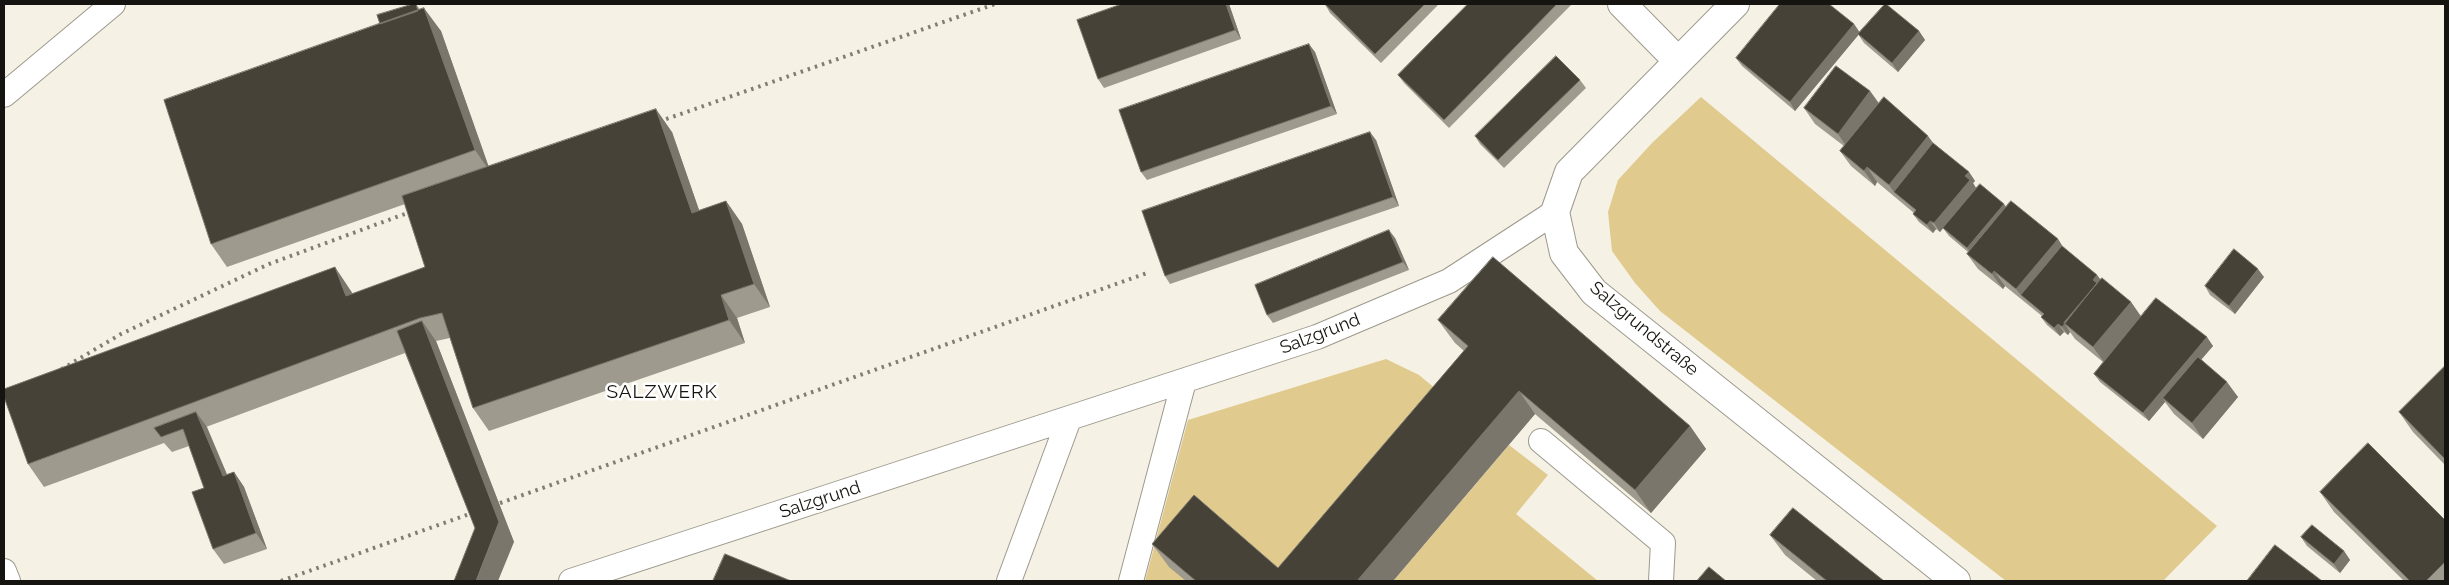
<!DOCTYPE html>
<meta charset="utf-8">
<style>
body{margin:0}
#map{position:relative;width:2449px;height:585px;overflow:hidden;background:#f5f1e4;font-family:Raleway,sans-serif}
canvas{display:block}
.frame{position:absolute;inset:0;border:5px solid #161410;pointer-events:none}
</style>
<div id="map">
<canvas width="2449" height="585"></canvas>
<div class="frame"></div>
</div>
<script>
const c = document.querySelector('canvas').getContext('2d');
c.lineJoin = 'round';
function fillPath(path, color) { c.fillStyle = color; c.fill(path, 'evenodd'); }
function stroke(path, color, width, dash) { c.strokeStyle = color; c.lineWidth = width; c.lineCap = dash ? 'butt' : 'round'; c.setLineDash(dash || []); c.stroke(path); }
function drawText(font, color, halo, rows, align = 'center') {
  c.font = font + ' Raleway,sans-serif'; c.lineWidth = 5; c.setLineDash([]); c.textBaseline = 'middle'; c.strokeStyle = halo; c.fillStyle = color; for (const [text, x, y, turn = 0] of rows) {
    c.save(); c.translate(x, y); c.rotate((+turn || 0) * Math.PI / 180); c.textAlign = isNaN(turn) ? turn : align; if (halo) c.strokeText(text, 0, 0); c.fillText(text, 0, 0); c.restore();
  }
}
fillPath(new Path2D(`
 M1701,97l516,429 -54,55h-157l-346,-270 -25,-28 -23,-32 -4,-39 10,-32 34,-37z
 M1386,359l33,16 35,29 -151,177h-158l43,-161z
 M1509,445l39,30 -32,39 82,67h-205z`), '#e0ca8d');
const lane = new Path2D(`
 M4,95l109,-91
 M1541,441l122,102 -2,38
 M4,571l4,10
 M571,581l746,-244 132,-56 106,-69
 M1009,581l60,-162
 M1131,581l53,-200`);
const street = new Path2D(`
 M1622,4l55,56
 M1735,4l-166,168 -14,40 9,41 30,39 362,289`);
stroke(lane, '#9d998d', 26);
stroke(street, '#9d998d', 30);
stroke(lane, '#fff', 24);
stroke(street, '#fff', 28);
stroke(new Path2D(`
 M652,124l343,-120
 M55,373l66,-39 148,-70 152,-56
 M281,581l866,-308`), '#807d75', 4, [2.5, 5]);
fillPath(new Path2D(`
 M416,4l4,6 21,21 47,135 184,-34 27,78 27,-9 16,23 28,83 -33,11 8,25 -256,88 -16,-23 -23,-70 -14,3 78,201 -39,-14 -70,-175 -199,74 21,48 7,-3 10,15 23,62 -43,15 -11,-15 -9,-61 -15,-42 -17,6 -8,-9 -120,44 -16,-23 323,-173 2,3 72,-27 -20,-63 -178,63 -16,-23 169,-220z
 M1122,4h107l12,35 -137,49 -6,-9z
 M1325,4h114l-58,59 -51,-50z
 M1468,4h104l-123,124 -45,-45 -6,-8z
 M1854,24l6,9 -65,78 -53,-45 -6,-8z
 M1919,31l6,9 -27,32 -34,-29 -6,-9z
 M1315,52l22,62 -190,66 -6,-8z
 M1580,80l6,8 -82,80 -24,-24 -5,-8z
 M1870,91l9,12 54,40 36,29 6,9 -2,2 3,5 82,51 4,7 35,29 3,4 31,23 10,14 72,30 -12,13 37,38 -35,42 -29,-25 -9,-12 -16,19 -49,-39 -6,-8 9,-12 -28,-23 -5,-7 -2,3 -4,-3 -4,4 -13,-11 -6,-8 1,-1 -37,-30 -2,3 -25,-20 -11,-15 1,-2 -19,-16 -6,-8 -3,4 -4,-3 -3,4 -14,-11 -6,-8 1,-1 -37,-31 -2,4 -24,-20 -11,-15 4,-5 -29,-22 -11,-16z
 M1376,140l23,66 -229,78 -5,-8z
 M1395,238l14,32 -136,53 -6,-8z
 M2264,277l-29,37 -25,-19 -5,-9z
 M1438,320l252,106 16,23 -55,64 -116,-99 -142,167h-207l-17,-14 -17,-23 126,24 186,-217 -9,-8z
 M2445,366v99l-32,-33 -14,-20z
 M2320,492l125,28v61h-41l-70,-69z
 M1770,535l114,46h-67l-32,-26z
 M2301,537l43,14 6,9 -10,13 -33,-27z`), '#9e9a8e');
fillPath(new Path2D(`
 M1226,4h3l12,35 -6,-9z
 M424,8l17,23 50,142 -16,-23z
 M1854,24l6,9 -65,78 -5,-9z
 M1919,31l6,9 -27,32 -6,-9z
 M1309,44l6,8 22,62 -6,-8z
 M1870,91l11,16 -32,43 -11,-16z
 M656,109l16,23 36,104 -16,-23z
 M1370,132l6,8 23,66 -6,-9z
 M1928,136l11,15 -45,41 -5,-7z
 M1867,167l10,15 -2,4 -11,-15z
 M1969,172l6,9 -2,2 3,5 -36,44 -6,-9 31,-47z
 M726,201l16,23 28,83 -16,-23z
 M2004,204l6,8 -37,44 -6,-8z
 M1930,221l6,8 -3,4 -6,-8z
 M1389,230l6,8 14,32 -6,-8z
 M2058,239l10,16 -47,40 -5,-6z
 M335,267l16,24 11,28 -16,-23z
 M2258,269l6,8 -29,37 -6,-8z
 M1994,271l11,15 -2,3 -11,-15z
 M2097,275l6,8 -7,2 -3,-5z
 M721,295l16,23 8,25 -16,-23z
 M2131,302l10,15 -37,45 -11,-15z
 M422,321l14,20 78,201 -16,39h-22l23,-59z
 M2064,323l6,9 -2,3 -6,-8z
 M2058,324l6,8 -4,4 -6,-8z
 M2207,337l6,9 -47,55 -3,-3 2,4 -16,19 -6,-8z
 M2227,382l11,15 -35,42 -11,-16z
 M1519,391l16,23 -142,167h-36z
 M196,412l11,15 27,64 -11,-15z
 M1690,426l16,23 -55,64 -16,-23z
 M234,472l10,15 23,62 -11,-16z
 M2344,551l6,9 -10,13 -6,-9z`), '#7a766c');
const building = new Path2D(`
 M413,4h3l2,7 -38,13 -3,-9z
 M1122,4h104l9,26 -137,49 -21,-59z
 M1325,4h100l-50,50z
 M1468,4h89l-113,116 -46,-45z
 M1780,4h49l25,20 -64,78 -54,-44z
 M1885,4h1l33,27 -27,32 -34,-29z
 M424,8l51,142 -264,94 -47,-144z
 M1309,44l22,62 -190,66 -22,-62z
 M1556,56l24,24 -82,80 -23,-24z
 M1836,66l34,25 -32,43 -34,-26z
 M1884,97l44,39 -39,49 -22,-18 -3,4 -24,-20z
 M656,109l36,104 34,-12 28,83 -33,11 8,25 -256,88 -31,-95 -22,5 -392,146 -24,-67v-8l331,-122 11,29 79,-29 -23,-71z
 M1370,132l23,65 -228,79 -23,-65z
 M1933,143l36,29 -4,4 5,4 -36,43 -4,-2 -3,4 -14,-11 3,-4 -22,-18z
 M1980,184l24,20 -37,44 -24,-20z
 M2011,201l47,38 -42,50 -22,-18 -2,3 -25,-20z
 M1389,230l14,32 -136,53 -12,-30z
 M2062,246l35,29 -4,5 4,3 -35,44 -4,-3 -4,4 -13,-11 3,-3 -23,-19z
 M2234,249l24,20 -29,37 -24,-20z
 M1493,257l197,169 -55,64 -116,-99 -162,190h-161l-44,-37 42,-49 84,73 190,-222 -30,-26z
 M2102,278l29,24 -38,45 -29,-24z
 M2156,298l51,39 -64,76 -49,-39z
 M422,321l77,201 -23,59h-22l21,-53 -78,-197z
 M2198,357l29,25 -35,41 -29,-25z
 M2445,366v93l-46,-47z
 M196,412l27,64 11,-4 22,61 -43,16 -21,-57 12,-4 -21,-59 -22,8 -7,-9z
 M2368,443l77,77v42l-19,19h-16l-90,-89z
 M1793,508l91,73h-57l-57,-46z
 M2312,525l32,26 -10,13 -33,-27z
 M2275,545l47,36h-75z
 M725,554l66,27h-78z
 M1709,567l17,14h-29z`);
fillPath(building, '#464238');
stroke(building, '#7a766c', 1);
drawText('18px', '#161410', '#fff', [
 ["Salzgrundstraße",1644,329,40],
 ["Salzgrund",1320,334,-21],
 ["Salzgrund",820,500,-18]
]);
c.letterSpacing = '1px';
drawText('19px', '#161410', '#fff', [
 ["SALZWERK",662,392]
]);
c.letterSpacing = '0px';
</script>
